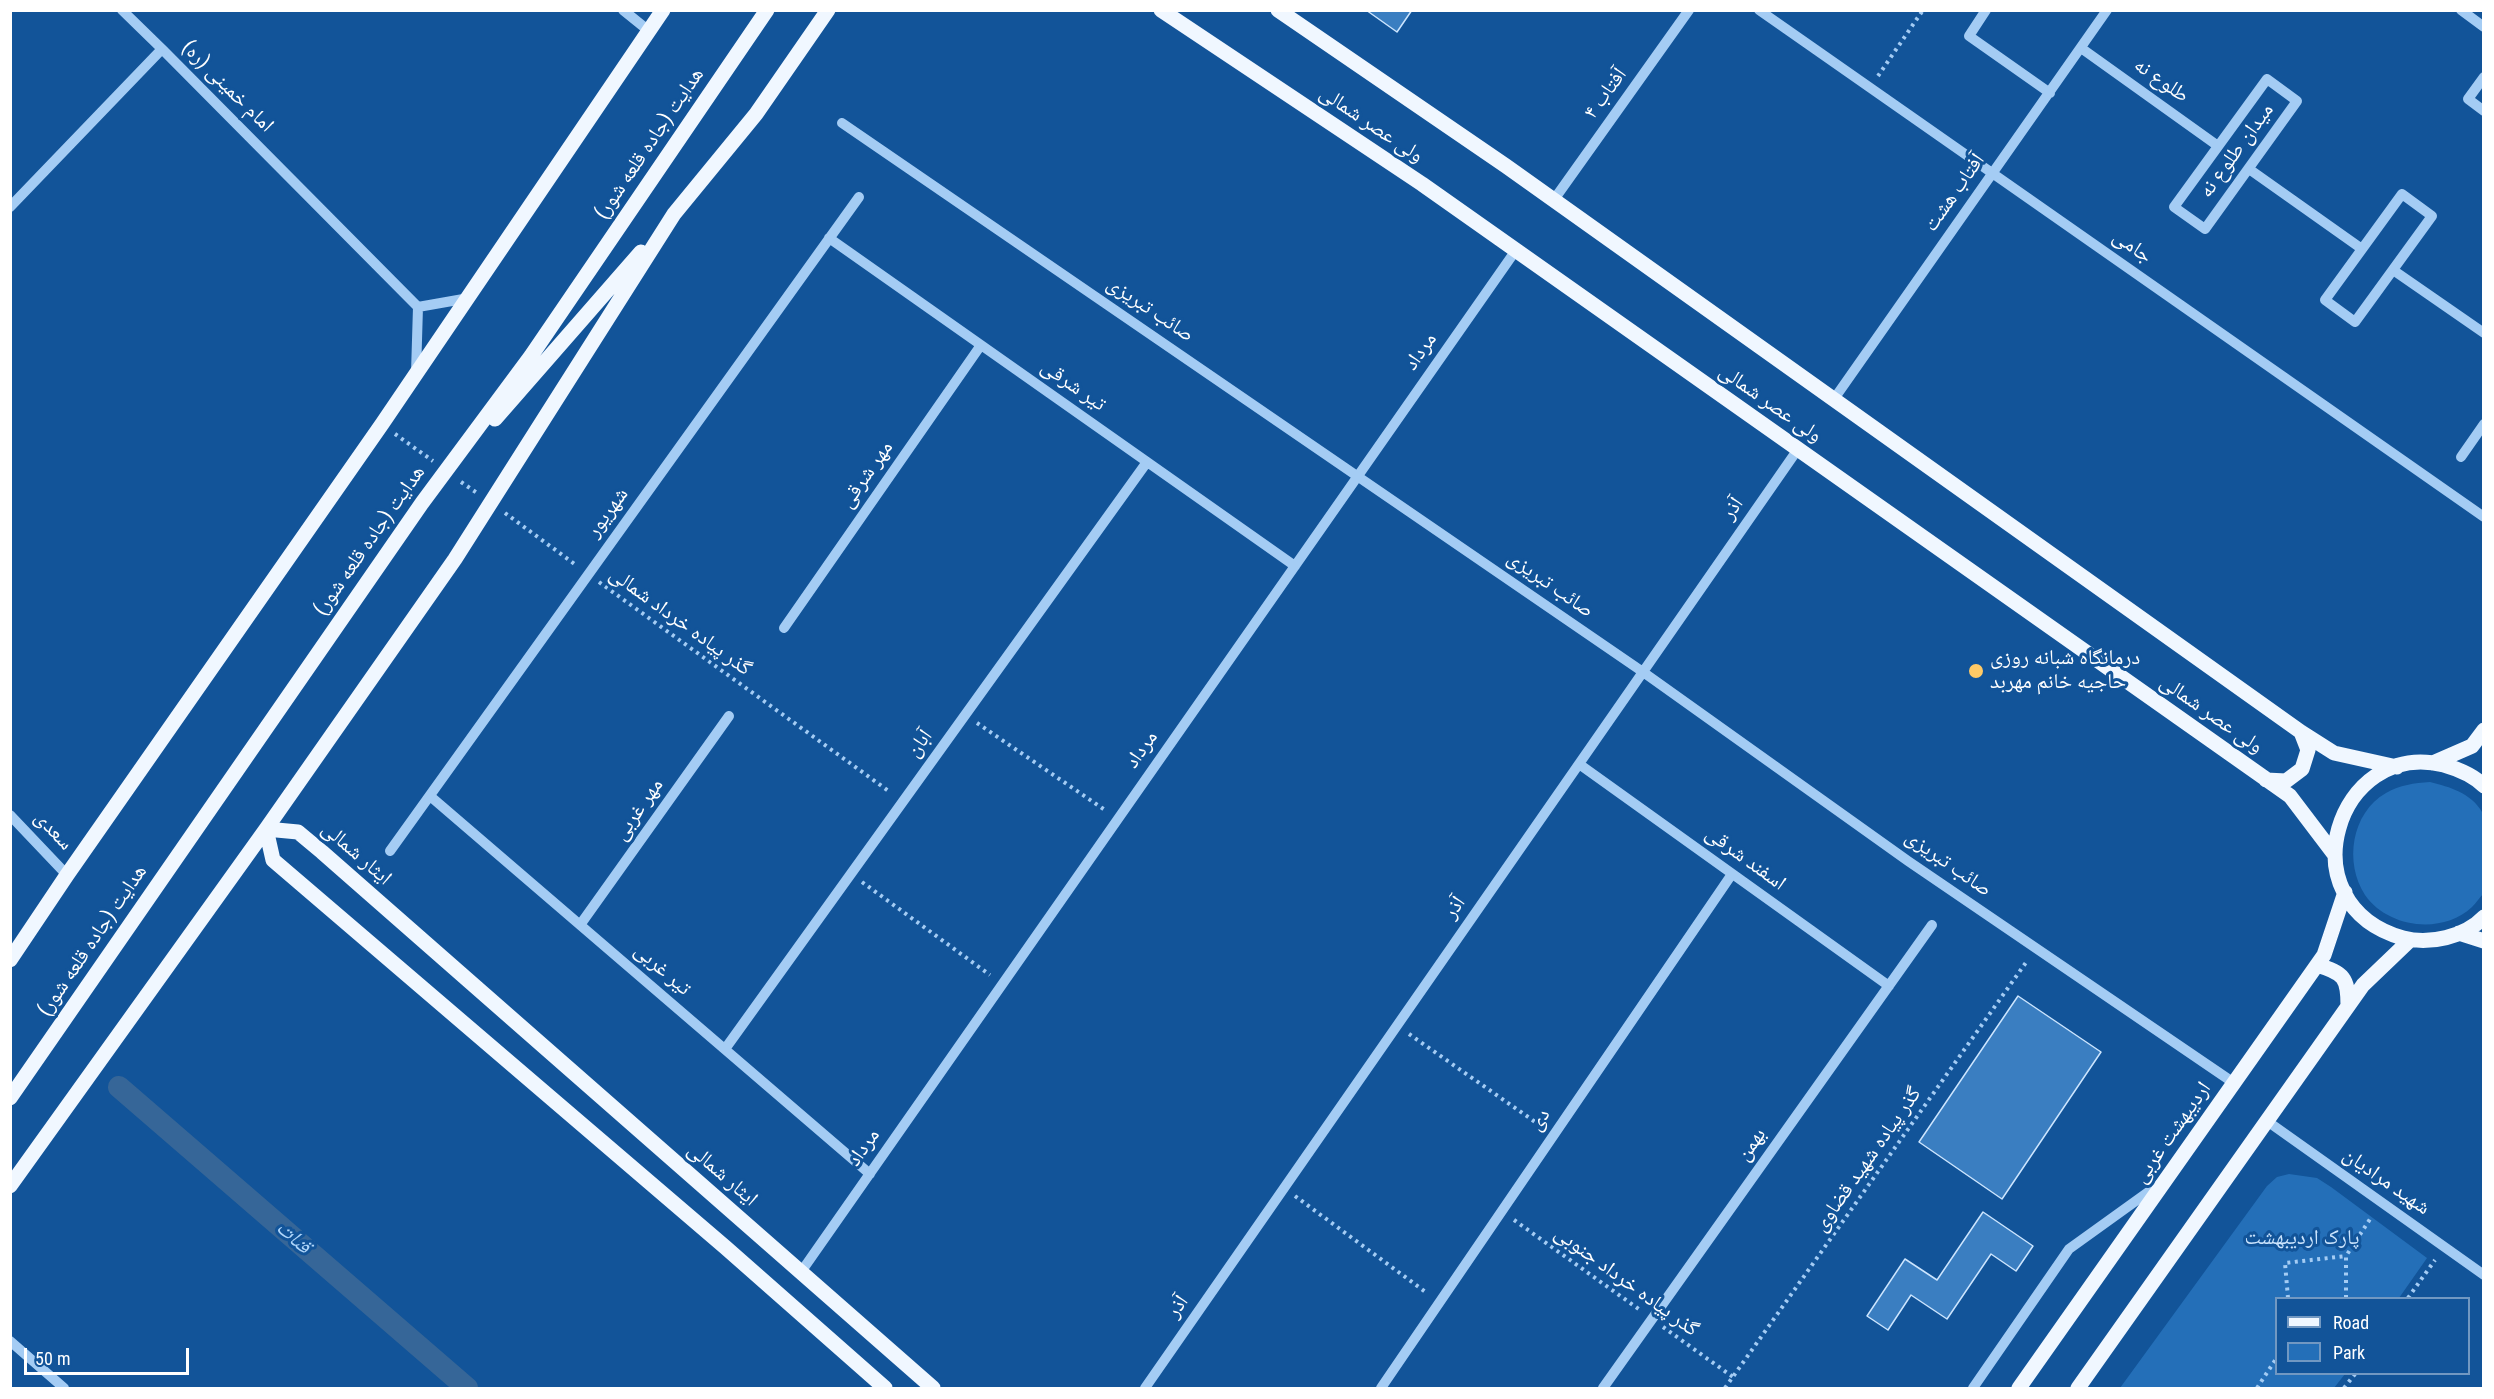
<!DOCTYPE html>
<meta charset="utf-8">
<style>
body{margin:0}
#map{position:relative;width:2494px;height:1399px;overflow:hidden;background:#125499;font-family:"Roboto Condensed",sans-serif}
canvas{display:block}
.frame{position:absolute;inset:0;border:12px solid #fff;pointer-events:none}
.legend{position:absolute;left:2275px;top:1297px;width:195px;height:78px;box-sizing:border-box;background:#125499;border:2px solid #7198c2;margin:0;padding:8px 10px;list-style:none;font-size:18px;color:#fff}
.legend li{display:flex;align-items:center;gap:12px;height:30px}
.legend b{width:30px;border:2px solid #7198c2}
.scale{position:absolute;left:24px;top:1348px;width:165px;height:27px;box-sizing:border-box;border:3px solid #fff;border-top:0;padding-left:8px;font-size:18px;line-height:21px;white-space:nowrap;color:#fff;-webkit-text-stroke:4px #125499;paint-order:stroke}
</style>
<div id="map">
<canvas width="2494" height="1399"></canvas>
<div class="frame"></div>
<ul class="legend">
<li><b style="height:8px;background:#f0f7ff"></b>Road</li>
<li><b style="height:16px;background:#246fb8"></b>Park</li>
</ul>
<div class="scale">50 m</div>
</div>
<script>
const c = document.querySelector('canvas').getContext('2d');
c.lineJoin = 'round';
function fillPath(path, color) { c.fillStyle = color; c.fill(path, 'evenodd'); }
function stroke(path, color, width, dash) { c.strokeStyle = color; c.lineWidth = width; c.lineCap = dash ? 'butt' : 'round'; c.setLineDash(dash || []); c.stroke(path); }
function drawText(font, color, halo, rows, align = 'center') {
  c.font = font + ' "Roboto Condensed","Noto Naskh Arabic",sans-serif'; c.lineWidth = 6; c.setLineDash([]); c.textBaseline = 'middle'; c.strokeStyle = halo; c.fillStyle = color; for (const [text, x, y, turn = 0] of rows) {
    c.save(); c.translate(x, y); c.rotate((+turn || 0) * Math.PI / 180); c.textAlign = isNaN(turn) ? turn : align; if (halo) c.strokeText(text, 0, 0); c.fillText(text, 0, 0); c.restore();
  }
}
fillPath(new Path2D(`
 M2430,782c20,5 41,11 52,30 5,9 2,66 2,81 -4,4 -8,10 -12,14 -30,28 -84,21 -107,-12 -21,-32 -14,-82 21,-102 14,-8 28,-10 44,-11z
 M2289,1174l28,4 14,9 96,71 -28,40h-123v76h69l-11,14h-214l147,-202 10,-9z`), '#246fb8');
stroke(new Path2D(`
 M119,1087l348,301`), '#366698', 22);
const building = new Path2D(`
 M1366,10h46l-15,22z
 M2018,996l83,56 -99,147 -83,-57z
 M1983,1212l50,34 -17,25 -25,-17 -44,65 -36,-24 -23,35 -21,-14 38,-57 32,21z`);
fillPath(building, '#3a7ec1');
stroke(building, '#cce5fe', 1.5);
stroke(new Path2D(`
 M1878,76l45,-66
 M395,434l38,27
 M461,482l16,11
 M505,513l71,52
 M599,582l291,210
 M977,723l128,87
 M862,882l128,93
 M1409,1034l132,92
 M1295,1196l132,97
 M1514,1220l126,90
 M2288,1298l-3,-35 61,-7
 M2346,1298v-42l26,-40
 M2408,1298l27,-38
 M1663,1327l70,50
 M1725,1388l302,-427
 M2257,1388l19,-29
 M2344,1388l11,-14`), '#a4ccf4', 4, [3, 4.5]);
stroke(new Path2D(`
 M122,10l40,39
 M623,10l26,21
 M1759,10l725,507
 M1986,10l-17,26 81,57
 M2461,10l23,17
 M2081,48l137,98
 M2484,77l-16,22 16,12
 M2267,79l30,22 -92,128 -31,-22z
 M842,123l801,549 265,189 326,222
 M2249,169l113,80
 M2402,194l30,22 -77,106 -30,-22z
 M1553,201l136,-191
 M10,207l152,-158 256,258
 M829,238l466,328
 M2393,270l91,63
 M418,307l51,-9
 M416,373l2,-66
 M1834,399l273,-389
 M2461,457l23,-33
 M784,628l197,-283
 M1579,764l310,222
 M430,796l440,378
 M10,815l57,60
 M390,851l469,-654
 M580,925l149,-209
 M725,1049l422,-587
 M2267,1121l217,154
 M801,1272l715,-1022
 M10,1341l54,47
 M1145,1388l653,-939
 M1381,1388l351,-514
 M1603,1388l329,-463
 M1973,1388l96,-139 89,-64`), '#a4ccf4', 10);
stroke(new Path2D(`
 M1161,10l261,174 868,612 44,58
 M1278,10l228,156 795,566 33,21 63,14
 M495,419l146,-167
 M2433,763l39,-17 12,-16
 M2266,780l20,1 16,-12 6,-19 -7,-18
 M2484,786c-11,-11 -26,-17 -40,-21 -107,-27 -160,139 -41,173 26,7 62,-1 81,-21
 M2459,933l25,8
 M10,960l57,-85 315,-451 281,-414
 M2317,965c27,8 31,13 31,40
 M10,1098l412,-595 109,-147 236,-346
 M10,1186l256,-357 189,-270 219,-345 82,-100 72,-104
 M885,1388l-160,-141 -452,-387 -7,-31 32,3 24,20 611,536
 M2019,1388l305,-433 21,-63
 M2078,1388l285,-403 47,-45`), '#f0f7ff', 15);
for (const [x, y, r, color] of [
 [1976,671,8,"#ffca66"]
]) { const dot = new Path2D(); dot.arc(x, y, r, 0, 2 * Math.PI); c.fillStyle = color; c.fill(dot); stroke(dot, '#125499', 2); }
drawText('21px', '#fff', '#125499', [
 ["طلوع نه",2161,81,35],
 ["امام خمینی (ره)",227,87,45],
 ["آفتاب ۴",1606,94,-54],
 ["ولی عصر شمالی",1371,125,34],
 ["هدایت (جاده قلعه شور)",650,144,-56],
 ["میدان طلوع نه",2237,151,-54],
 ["آفتاب هشت",1955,193,-55],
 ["جامی",2132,247,35],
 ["صائب تبریزی",1150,310,34],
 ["مرداد",1421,352,-55],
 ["تیر شرقی",1073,386,35],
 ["ولی عصر شمالی",1770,404,35],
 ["مهر شرقی",867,475,-55],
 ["آذر",1733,509,-55],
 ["شهریور",608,513,-54],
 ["هدایت (جاده قلعه شور)",370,541,-55],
 ["صائب تبریزی",1550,585,35],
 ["گذر پیاده خرداد شمالی",680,622,36],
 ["ولی عصر شمالی",2211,715,35],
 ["آبان",920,744,-54],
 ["مرداد",1142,750,-55],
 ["مهر غربی",639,810,-55],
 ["سعدی",53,831,47],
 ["ایثار شمالی",356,854,41],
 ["اسفند شرقی",1745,859,36],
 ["صائب تبریزی",1948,864,35],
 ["آذر",1455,908,-55],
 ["هدایت (جاده قلعه شور)",93,941,-56],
 ["تیر غربی",662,970,41],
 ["دی",1540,1120,-56],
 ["اردیبهشت غربی",2173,1133,-55],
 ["بهمن",1752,1145,-55],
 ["مرداد",864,1148,-55],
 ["گذر پیاده شهید قضاوی",1868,1160,-55],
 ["ایثار شمالی",722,1175,41],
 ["شهید مرادیان",2386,1182,35],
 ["گذر پیاده خرداد جنوبی",1626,1282,36],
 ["آذر",1178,1307,-55]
]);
drawText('21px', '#fff', '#125499', [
 ["درمانگاه شبانه‌ روزی",1990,659],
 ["حاجیه‌ خانم مهربد",1990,683]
], 'left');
drawText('21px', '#cce5fe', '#125499', [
 ["پارک اردیبهشت",2302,1239]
]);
drawText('italic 22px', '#b0d6fa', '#125499', [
 ["قنات",293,1238,41]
]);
</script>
